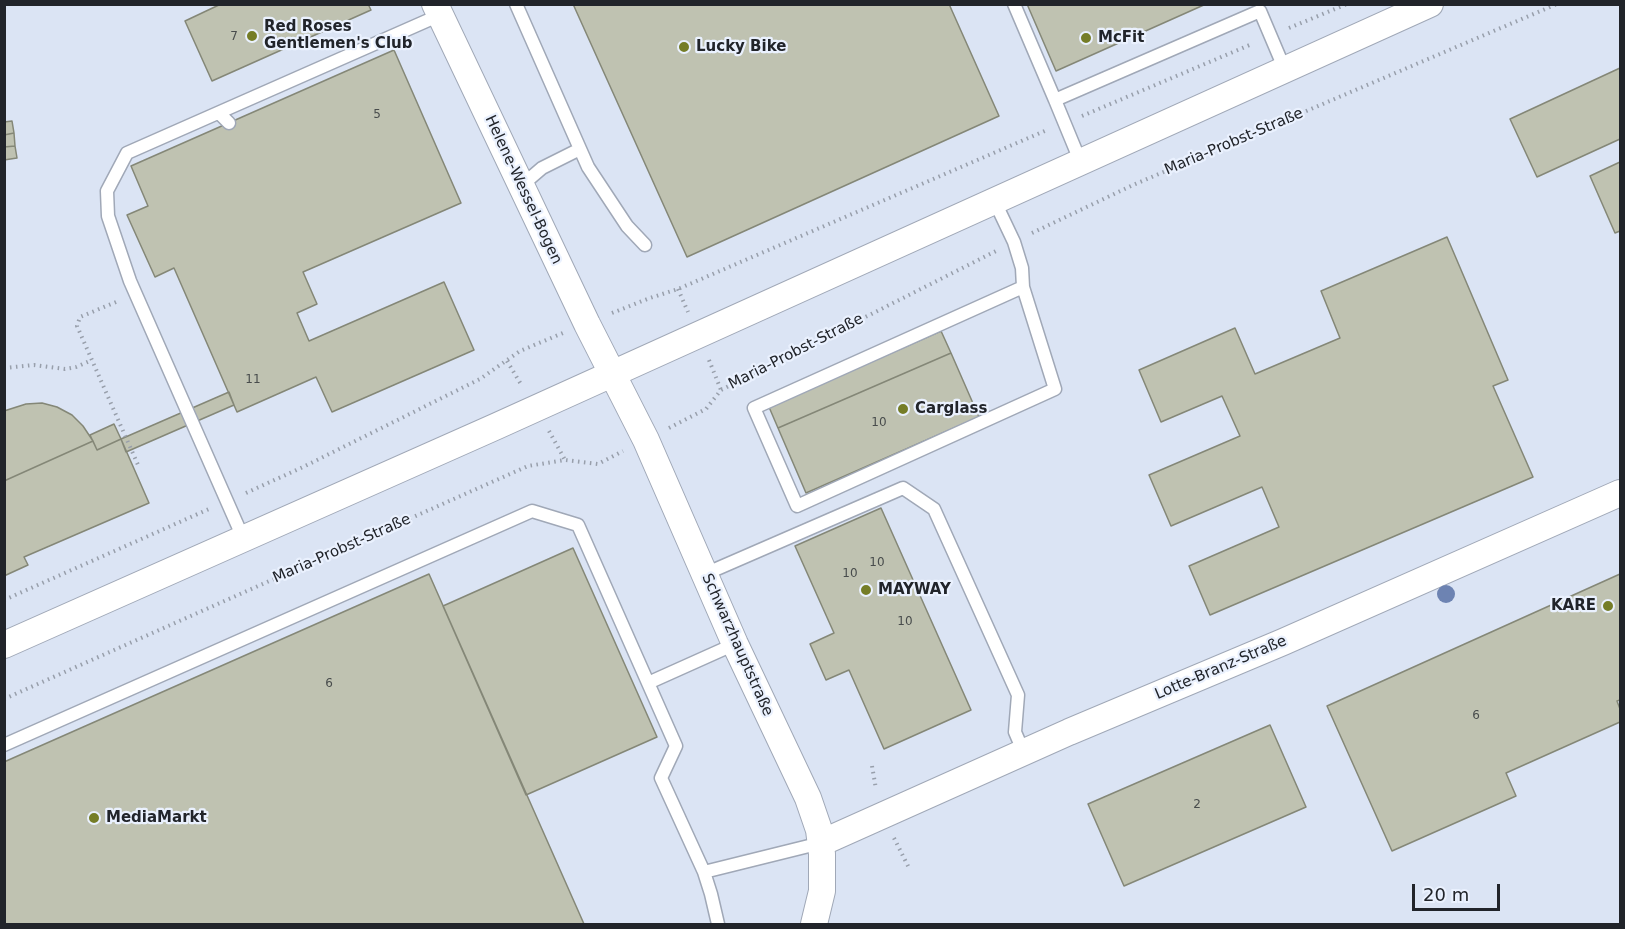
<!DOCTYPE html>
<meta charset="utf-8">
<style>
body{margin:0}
#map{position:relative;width:1625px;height:929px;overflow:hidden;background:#dbe4f4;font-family:"DejaVu Sans",sans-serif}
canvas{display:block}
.frame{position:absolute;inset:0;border:6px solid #21242a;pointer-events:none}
.scale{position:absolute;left:1412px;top:884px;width:88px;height:27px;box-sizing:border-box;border:3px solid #21242a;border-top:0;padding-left:8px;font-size:18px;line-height:21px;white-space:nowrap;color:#21242a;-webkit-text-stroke:4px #eaf1fe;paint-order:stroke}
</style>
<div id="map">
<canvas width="1625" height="929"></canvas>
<div class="frame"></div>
<div class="scale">20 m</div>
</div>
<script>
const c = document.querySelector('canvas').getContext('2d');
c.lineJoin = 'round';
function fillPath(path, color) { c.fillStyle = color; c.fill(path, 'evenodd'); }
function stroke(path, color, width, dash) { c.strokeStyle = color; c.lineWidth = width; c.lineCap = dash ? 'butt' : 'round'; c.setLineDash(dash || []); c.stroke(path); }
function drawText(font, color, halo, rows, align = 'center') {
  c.font = font + ' "DejaVu Sans",sans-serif'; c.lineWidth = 4.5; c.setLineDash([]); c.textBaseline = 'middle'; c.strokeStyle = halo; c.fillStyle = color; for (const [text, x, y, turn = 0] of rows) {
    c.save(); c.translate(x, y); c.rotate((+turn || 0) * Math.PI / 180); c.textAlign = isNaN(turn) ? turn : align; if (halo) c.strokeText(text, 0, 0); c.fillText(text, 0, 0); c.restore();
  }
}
const building = new Path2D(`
 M221,4h147l3,6 -159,71 -27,-60z
 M573,4h376l50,112 -312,141z
 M1027,4h179l-150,67z
 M394,50l67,153 -158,69 14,32 -20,9 12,28 135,-59 30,68 -142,62 -16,-35 -79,35 -63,-144 -19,9 -28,-62 21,-9 -17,-40z
 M1620,68v71l-83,38 -27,-58z
 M12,121l2,12 -10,2v-13z
 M14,133l1,13 -11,1v-12z
 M15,146l2,12 -13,2v-13z
 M1620,162v69l-5,2 -25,-57z
 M1447,237l61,143 -15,6 40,91 -323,138 -21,-49 90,-39 -17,-40 -91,39 -22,-51 91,-39 -18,-40 -61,26 -22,-52 96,-42 20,46 85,-36 -19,-47z
 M941,331l10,22 -173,75 -9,-21z
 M951,353l28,64 -173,76 -28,-65z
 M229,392l5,13 -108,47 -5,-13z
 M42,403l15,4 15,8 11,11 10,15 -89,40v-70l22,-7z
 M114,424l7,15 -24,11 -7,-15z
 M121,439l28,64 -125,54 4,8 -24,11v-95l89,-40 4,9z
 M881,508l90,202 -87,39 -35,-79 -23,10 -16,-36 24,-11 -39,-87z
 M573,548l84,189 -131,58 -83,-189z
 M429,574l155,350h-580v-162z
 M1620,574v126l-3,1 3,8v13l-114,51 10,23 -124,55 -65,-145z
 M1270,725l36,82 -182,79 -36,-82z`);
fillPath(building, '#bfc2b1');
stroke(building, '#848777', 1.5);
const service = new Path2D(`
 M516,4l72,163 39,59 18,19
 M1014,4l41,96 205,-89 25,59
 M1055,100l26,63
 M219,113l10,10
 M521,186l21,-18 38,-19
 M995,202l19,40 8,26 1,19 32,102 -258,117 -43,-98 269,-121
 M244,540l-114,-259 -22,-65 -1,-25 20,-38 313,-138
 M705,574l198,-86 31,21 84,186 -3,37 9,21
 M648,683l87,-39
 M4,745l528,-234 46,14 98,221 -15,32 43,94 7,22 7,30
 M704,872l117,-29`);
const minor = new Path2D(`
 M435,4l152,320 59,116 89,204 73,154 11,32 3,24v37l-8,33
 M4,645c477,-210 951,-425 1426,-641
 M821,843l248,-111 214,-90 337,-149`);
stroke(service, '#a0a8b7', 15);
stroke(minor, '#a0a8b7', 28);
stroke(new Path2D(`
 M1289,28l58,-24
 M1082,116l170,-72
 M1032,233l101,-48 424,-181
 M678,289l10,23
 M116,302l-36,15 -3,9 61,139
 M612,313l38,-15 28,-9 369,-159
 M709,360l12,30
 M507,361l15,25
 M4,368l30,-3 31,4 11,-2 16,-7
 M669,428l37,-19 15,-19 275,-139
 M549,431l16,29
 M246,493l57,-26 177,-88 40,-28 43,-18
 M4,600l205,-91
 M4,699l524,-233 37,-6 33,4 25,-13
 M872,766l4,23
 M894,838l15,30`), '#989fab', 4, [1.5, 4.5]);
stroke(service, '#fff', 12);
stroke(minor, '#fff', 26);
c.fillStyle = '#6d83b2';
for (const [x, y] of [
 [1446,594]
]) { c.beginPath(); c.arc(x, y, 9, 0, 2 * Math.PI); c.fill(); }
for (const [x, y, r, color] of [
 [252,36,6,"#757d27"],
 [1086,38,6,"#757d27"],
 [684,47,6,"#757d27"],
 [903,409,6,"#757d27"],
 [866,590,6,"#757d27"],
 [1608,606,6,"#757d27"],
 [94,818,6,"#757d27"]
]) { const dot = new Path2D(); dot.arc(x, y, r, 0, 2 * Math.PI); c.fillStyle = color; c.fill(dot); stroke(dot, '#eaf1fe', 2); }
drawText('12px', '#484c4c', null, [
 ["7",234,37],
 ["5",377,115],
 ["11",253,380],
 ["10",879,423],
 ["10",877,563],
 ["10",850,574],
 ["10",905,622],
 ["6",329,684],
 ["6",1476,716],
 ["2",1197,805]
]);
drawText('bold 15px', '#21242a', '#eaf1fe', [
 ["Red Roses",264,27],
 ["Gentlemen's Club",264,44],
 ["McFit",1098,38],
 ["Lucky Bike",696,47],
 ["Carglass",915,409],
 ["MAYWAY",878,590],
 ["KARE",1596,606,"right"],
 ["MediaMarkt",106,818]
], 'left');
drawText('15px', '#21242a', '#eaf1fe', [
 ["Maria-Probst-Straße",1234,142,-23],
 ["Helene-Wessel-Bogen",523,190,65],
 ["Maria-Probst-Straße",796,352,-27],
 ["Maria-Probst-Straße",342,549,-24],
 ["Schwarzhauptstraße",737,645,66],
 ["Lotte-Branz-Straße",1221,668,-23]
]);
</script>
